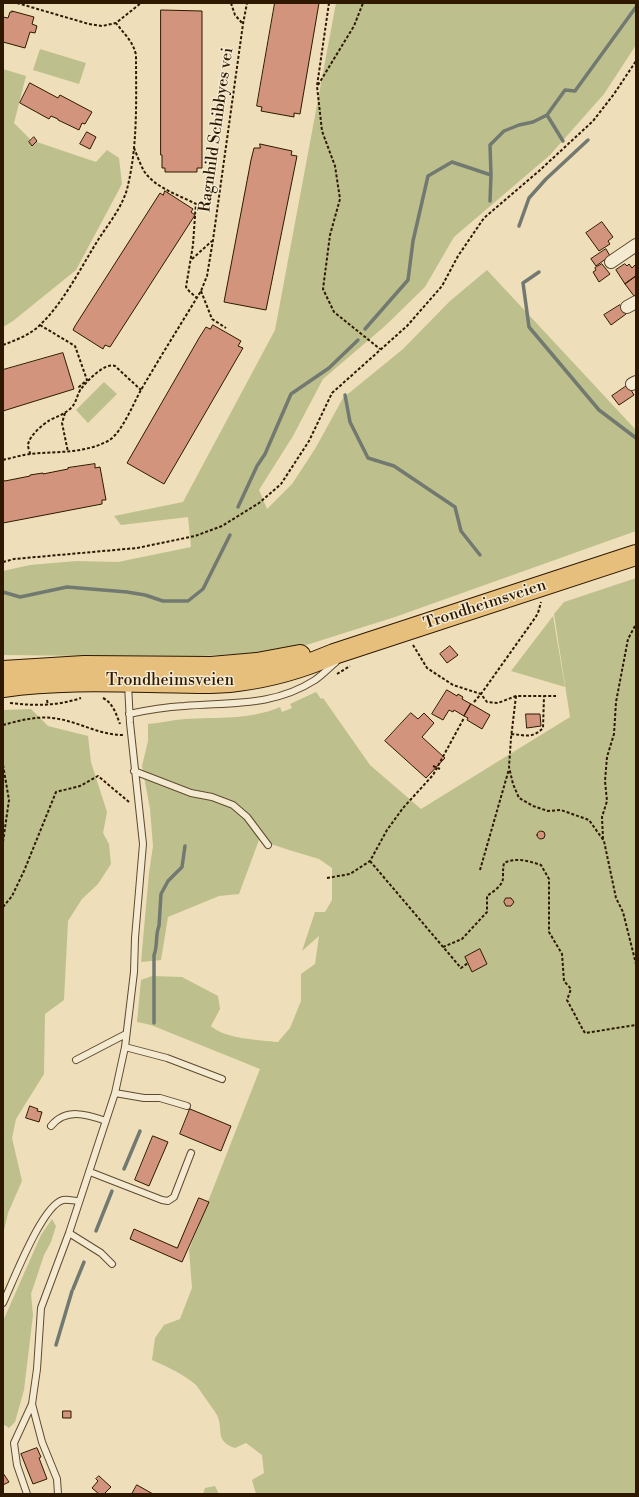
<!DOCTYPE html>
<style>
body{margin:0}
#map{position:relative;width:639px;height:1497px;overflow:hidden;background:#eedeb9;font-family:"Libre Bodoni",serif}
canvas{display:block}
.frame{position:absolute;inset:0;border:4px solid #2e1900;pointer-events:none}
</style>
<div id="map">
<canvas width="639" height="1497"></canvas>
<div class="frame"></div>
</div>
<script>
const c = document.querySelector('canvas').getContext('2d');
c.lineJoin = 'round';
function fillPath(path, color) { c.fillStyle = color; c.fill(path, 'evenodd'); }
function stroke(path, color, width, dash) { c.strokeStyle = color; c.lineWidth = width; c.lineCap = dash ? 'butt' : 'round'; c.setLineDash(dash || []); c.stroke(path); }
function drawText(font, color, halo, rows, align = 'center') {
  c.font = font + ' "Libre Bodoni",serif'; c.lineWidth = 3; c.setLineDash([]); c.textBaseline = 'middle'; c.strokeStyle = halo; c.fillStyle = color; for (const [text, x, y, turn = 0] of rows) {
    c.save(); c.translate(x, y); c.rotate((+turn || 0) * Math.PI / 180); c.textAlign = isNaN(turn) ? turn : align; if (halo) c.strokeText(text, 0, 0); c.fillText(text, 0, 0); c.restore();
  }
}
fillPath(new Path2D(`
 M336,3h300v42l-32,49 -54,61 -96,82 -29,50 -40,39 -62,53 -30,57 -34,54 8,19 25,-25 23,-35 28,-51 60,-49 47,-48 37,-31 149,160v101l-241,86 -111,35 -105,5 -176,-2v-84l27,-6 46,-4 42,1 73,-15 -3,-30 -67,8 -7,-9 69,-14 92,-172z
 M40,49l46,14 -7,21 -46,-14z
 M3,69l23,7 -12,47 17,17 65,22 11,-12 12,8 3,26 -46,86 -63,51 -10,6z
 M104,382l13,12 -29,29 -12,-13z
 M636,578v916h-380l-4,-14 12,-7 -2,-18 -16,-12 -11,5c-21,-7 -11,-18 -18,-33 -1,-2 -20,-29 -21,-30 -11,-10 -30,-19 -44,-25l3,-22 9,-13 16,-6 12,-31 -3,-38 71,-181 -109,-44 -14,-3 4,-42 11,-4 30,1 36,19 2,13 -9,17c14,13 48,14 67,16l12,-14 11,-27v-27l14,-10 4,-28 -17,15 13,-39h10l7,-12v-32l-13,-9 -30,-9 -30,-10 -20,54 -20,2 -51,21 -7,43 -20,2 8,-89 4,-27 -3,-37 -8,-43 6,-25v-17c12,-1 25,-4 37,-5 32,-2 65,1 95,-12l2,5 10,-4 -2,-4 26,-12 5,7 2,-1 47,67 51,44 149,-92 -16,-103 10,-12z
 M553,616l12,71 -54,-16z
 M31,709l17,17 40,10 3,26 16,50 -4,21 6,11 2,20 -13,20 -16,15 -14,22 -4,79 -19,14 -1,60 -28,45 -4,19 10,43 -14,32 -5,22v-525z
 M52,1219l4,7 -5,16 -7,13 -13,39 2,21 -9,75 -9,32 -6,6 -6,-4v-103l38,-86z
 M215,1486l4,8h-16l2,-6z`), '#bdc08c');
stroke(new Path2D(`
 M547,115l16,26
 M490,201l1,-26
 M519,226l10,-28 17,-19 42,-39
 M539,272l-16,11 6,44 70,83 37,28
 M365,329l43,-49 5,-39 15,-65 24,-14 39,13 -1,-30 14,-14 15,-6 14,-3 14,-7 18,-25 10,1 61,-84
 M345,395l5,27 18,36 26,8 61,41 6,24 19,24
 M238,507l19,-41 8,-12 26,-60 38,-26 29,-28
 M3,592l17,5 47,-10 60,5 18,3 18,6h25l15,-12 27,-54
 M154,1023v-68c4,-9 1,-20 5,-29l2,-32 7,-13 14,-14 3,-21
 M124,1169l16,-38
 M96,1231l16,-40
 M73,1289l11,-27
 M56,1345l16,-54`), '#727970', 3.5);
const building = new Path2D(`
 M275,3h44l-19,111 -6,-1v4l-33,-6 1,-4 -5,-1z
 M161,10l41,1v157h-5v4h-32v-4h-3v-13h-1z
 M12,11l22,6 -2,7 5,2 -2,7 -5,-1 -5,16 -22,-6v-25l5,1 2,-6h2z
 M30,83l28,15 2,-3 32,17 -7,12 -3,-1 -3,7 -21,-10v-1l-7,-3 -2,3 -29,-16z
 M87,132l9,5 -6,12 -10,-5z
 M34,137l3,4 -5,5 -3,-4z
 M260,144l32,7 -1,4 6,1 -31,154 -42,-8 27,-142 3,-12h6z
 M165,191l28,18 -2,3 4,3 -85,132 -5,-2 -2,4 -30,-19 2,-4 78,-122 7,-11 3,2z
 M602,222l11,15 -5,4 2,3 -11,7 -13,-18z
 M606,249l4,7 -14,10 -5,-7z
 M602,264l8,10 -11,8 -6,-10 3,-2 -1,-2z
 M625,264l2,2 2,-2 3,4 3,-3 1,2v9l-11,8 -9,-14z
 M636,276v18l-2,2 -9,-12z
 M620,305l6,9 -15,11 -7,-10z
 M213,325l28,16 -3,5 5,2 -79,136 -37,-21 72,-125 7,-11 4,2z
 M63,353l11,36 -71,22v-41z
 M628,385l6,10 -15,10 -7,-9z
 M95,464v4l5,-1 6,33h-4v4l-99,19v-43l2,1 25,-5v-1l13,-2v1l25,-5v-1z
 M450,646l8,9 -11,8 -7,-9z
 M447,690l10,6 1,-2 5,3 -1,2 9,5 -7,12 -10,-6 -1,2 -4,-2 -6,10 -11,-6z
 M471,704l19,11 -8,14 -15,-9 1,-2 -4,-2z
 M411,713l7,6 6,-6 10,10 -12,14 23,21 -19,20 -41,-37z
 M526,714h14l1,12 -14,2z
 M537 835a4 4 0 1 1 8 0a4 4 0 1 1-8 0Z
 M506,898h5l3,4 -3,4h-5l-2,-4z
 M480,949l7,15 -15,8 -7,-15z
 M30,1106l8,3 -1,2 5,1 -3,10 -13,-4z
 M190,1109l41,17 -10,25 -41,-17z
 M153,1136l15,6 -19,44 -14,-6z
 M199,1198l10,4 -27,60 -52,-23 4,-10 43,19z
 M63,1411h8v7h-8z
 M37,1448l4,9 -2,1 8,21 -14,5 -12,-30z
 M3,1473l6,9 -6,3z
 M99,1476l12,11 -7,7h-5l-7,-6 6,-7 -2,-2z
 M137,1485l16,9h-21z`);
fillPath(building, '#d2947d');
stroke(building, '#2e1900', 1);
const service = new Path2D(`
 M129,714c18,-4 37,-7 55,-8 46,-4 89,1 131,-26 7,-5 14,-12 21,-18
 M134,771l57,22 21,4 21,8 14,12 21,28
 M125,1047l42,11 55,21
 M76,1060l50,-26
 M115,1093l29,5h16l27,8
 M51,1126c15,-18 35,-12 55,-5
 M90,1172l72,28 6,1 6,-4 17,-44
 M69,1233l32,20 11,11
 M3,1303c10,-21 39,-98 60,-103 5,-1 11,1 16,1
 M32,1404l10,38 15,37 1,15
 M27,1494l-10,-29 -3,-22 18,-39 5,-35 4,-61 28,-75 46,-140 10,-46 9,-75 1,-34 8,-94 -13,-121 -2,-39`);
const minor = new Path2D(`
 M611,262l25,-17
 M627,307l9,-5
 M632,384l4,-2`);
const trunk = new Path2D(`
 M3,671l81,-5 127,1 46,-4 43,-8
 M3,687c49,-7 97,-6 146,-5 29,0 59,3 88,-1 34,-4 65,-13 97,-27l302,-99`);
stroke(service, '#5e4a2e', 8);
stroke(minor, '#5e4a2e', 14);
stroke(trunk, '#2e1900', 22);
stroke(new Path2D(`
 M17,3l72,21 13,2 14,-3 25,-20
 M231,3l4,12 8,9
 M329,3l-12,83 5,45 13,35 5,33 -10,36 -7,54 11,23 46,37
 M318,85l36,-59 9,-23
 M134,148c3,7 6,16 10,23 11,17 35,24 52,33l-1,11
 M195,216l-2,29 -7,42 3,4 8,7
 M192,259l20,-18
 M201,291l11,28 14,9
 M40,325l35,21 12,34 -8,7 1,3
 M3,345c13,-5 27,-10 37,-20 24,-23 40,-56 58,-85 11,-17 26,-35 30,-55 10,-42 8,-87 8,-130 -3,-14 -12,-21 -20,-32
 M65,413l-3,10 6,29
 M30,454c0,-2 -2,-6 -2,-9 1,-9 15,-21 22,-25 8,-4 15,-6 21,-12 6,-6 6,-14 10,-19 6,-8 24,-27 34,-23l26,24
 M3,460c9,-2 18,-5 27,-6 27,-3 53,0 78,-13 14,-8 25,-37 33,-51 19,-33 40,-66 60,-99l6,-15 6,-36 30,-216 4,-21
 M3,562l11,-3 123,-11 58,-12 27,-10 37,-23 22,-19 28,-43 23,-48 75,-67 35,-40 16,-30 26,-38 55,-47 54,-50 21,-27 22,-33
 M413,645l14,23 26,17 28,9 6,8 11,1 18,-7h40
 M337,674l13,-8
 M516,696l-5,42 -2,29 4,17 6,14 14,8 15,5 13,-1 28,10 15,21 12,57 7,14 13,52
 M103,698c10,5 13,16 17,26
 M47,700l1,5
 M474,702l7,-8 54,-76 3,-5 3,-11
 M10,703c25,3 47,3 71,-5
 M3,725c18,-5 37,-10 56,-6 22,4 41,16 64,16
 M511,734c14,1 21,5 32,-6l1,-32
 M3,765l6,35 -6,42
 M603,839l-1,-22 5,-16 -2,-20 2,-24 7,-23 2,-32 12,-63 8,-15
 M370,861l91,107 7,-5
 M480,870l29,-101
 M327,878l23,-4 20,-13 17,-31 16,-22 30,-33 31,-57
 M3,907l9,-11 12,-25 32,-79 24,-6 18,-10 31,26
 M443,947l19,-8 25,-27v-16c7,-5 17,-11 16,-20 0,-5 0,-8 1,-13 12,-6 25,-2 37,2l8,14v53l13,22 2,27 7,8 -4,11 15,28 3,5 51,-8`), '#2e1900', 2, [3, 2]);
stroke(service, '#f4ead2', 6);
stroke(minor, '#f4ead2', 12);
stroke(trunk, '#e7bf7c', 20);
stroke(new Path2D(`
 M433,766l7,3`), '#2e1900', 2, [3, 2]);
drawText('16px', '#2e1900', '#f4ead2', [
 ["Ragnhild Schibbyes vei",217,130,-82],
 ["Trondheimsveien",485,605,-18],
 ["Trondheimsveien",170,681]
]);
</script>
